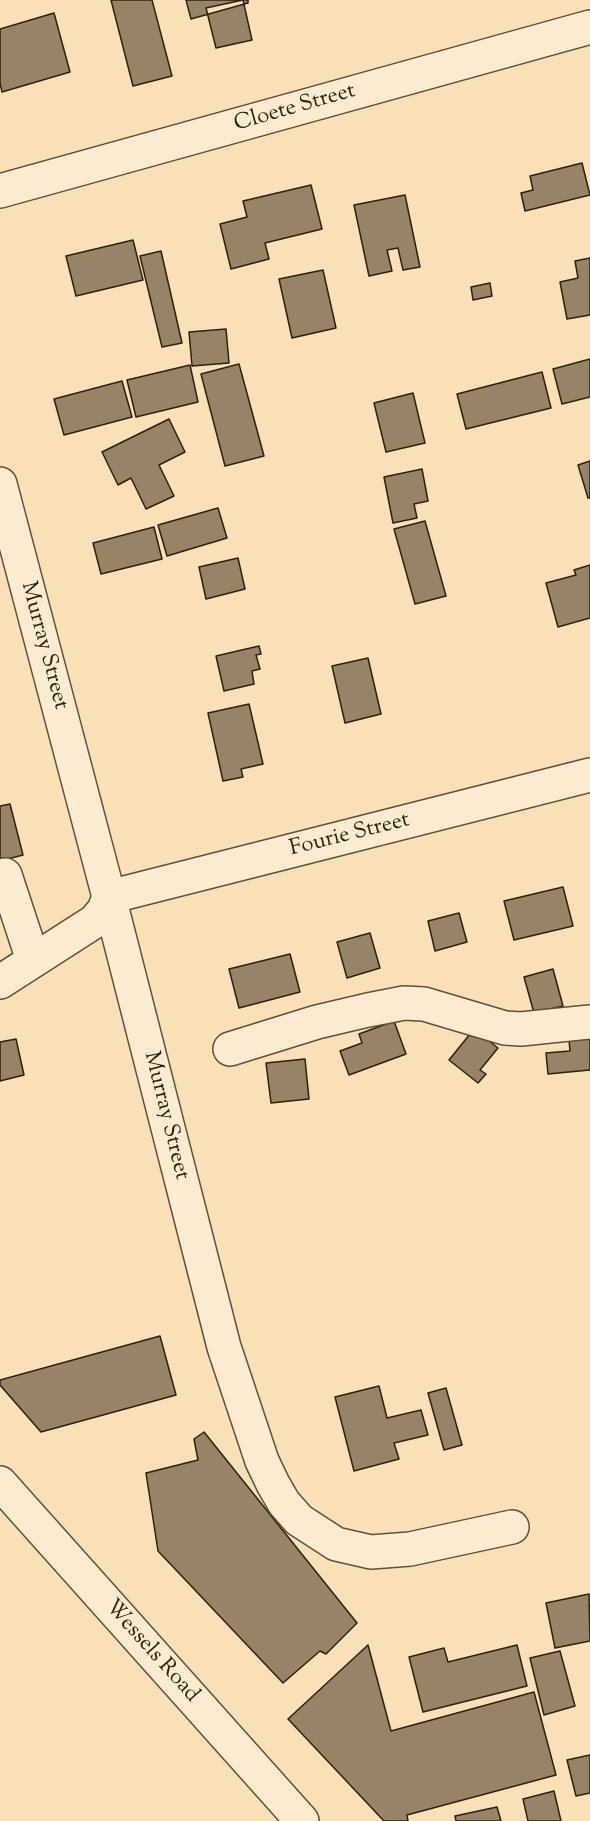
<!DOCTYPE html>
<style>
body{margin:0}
canvas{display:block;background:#f9e0b7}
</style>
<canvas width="590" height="1821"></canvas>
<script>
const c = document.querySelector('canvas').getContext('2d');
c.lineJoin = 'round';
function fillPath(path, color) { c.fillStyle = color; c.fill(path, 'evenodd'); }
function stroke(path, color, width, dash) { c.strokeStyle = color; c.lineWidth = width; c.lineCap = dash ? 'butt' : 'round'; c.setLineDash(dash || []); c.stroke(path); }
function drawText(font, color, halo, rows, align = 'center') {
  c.font = font + ' "Sorts Mill Goudy",serif'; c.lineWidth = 5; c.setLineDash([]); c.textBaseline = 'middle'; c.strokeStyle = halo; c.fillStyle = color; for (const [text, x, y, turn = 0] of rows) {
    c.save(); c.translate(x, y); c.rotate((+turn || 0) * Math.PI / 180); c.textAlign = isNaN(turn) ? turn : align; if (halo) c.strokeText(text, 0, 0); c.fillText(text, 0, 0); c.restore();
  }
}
const building = new Path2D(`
 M111,0h41l20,76 -39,10z
 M186,0h62v3l-57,16z
 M243,0l9,40 -36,8 -10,-40z
 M54,13l16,59 -68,20 -2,-9v-54z
 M582,163l8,32 -65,16 -4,-18 12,-3 -3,-14z
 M311,185l11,44 -57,14 4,16 -38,10 -11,-45 27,-7 -4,-16z
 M405,195l15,72 -17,3 -5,-22 -11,2 5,21 -23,5 -15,-71z
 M133,240l10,40 -67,16 -10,-40z
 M161,251l21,92 -20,4 -22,-91z
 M590,258v57l-23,4 -7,-37 18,-4 -3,-17z
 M323,270l13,58 -44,10 -13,-59z
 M490,283l2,13 -19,4 -2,-13z
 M226,329l3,34 -37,3 -3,-34z
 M590,359v38l-28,7 -9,-35z
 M239,364l25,92 -39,10 -24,-92z
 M190,365l8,37 -62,15 -9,-37z
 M542,372l9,36 -85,21 -9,-35z
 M122,381l10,36 -68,18 -10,-36z
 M413,393l12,50 -39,9 -12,-49z
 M169,419l16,33 -26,13 15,31 -28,13 -15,-31 -13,7 -16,-33z
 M590,461v37h-2l-10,-33z
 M422,469l6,32 -14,3 3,14 -24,5 -9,-46z
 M218,508l9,30 -60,18 -9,-31z
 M425,521l21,75 -31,8 -21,-75z
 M154,527l8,32 -61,15 -8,-31z
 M238,558l7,31 -39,10 -7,-32z
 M590,565v53l-32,9 -12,-44 30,-8 -2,-5z
 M259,646l2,8 -5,1 4,14 -8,2 2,13 -30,7 -8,-35z
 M368,658l13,56 -36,9 -13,-57z
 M249,704l14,60 -22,5 2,8 -20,4 -15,-68z
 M10,804l13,51 -23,6v-55z
 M563,887l10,39 -59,14 -10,-39z
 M459,913l8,29 -32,9 -7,-30z
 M370,933l10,35 -33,10 -10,-36z
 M290,954l10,38 -61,16 -10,-39z
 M553,969l10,37 -29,7 -10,-36z
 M394,1021l12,33 -57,21 -9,-24 22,-8 -3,-9z
 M474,1029l24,19 -18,22 6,4 -8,9 -29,-23z
 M590,1038v32l-42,4 -2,-21 24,-2 -1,-11z
 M16,1039l8,36 -24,6v-39z
 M305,1059l4,40 -38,4 -5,-40z
 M160,1336l16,59 -135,37 -41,-47v-5z
 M379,1386l8,32 34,-8 7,25 -34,8 5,16 -45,12 -19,-74z
 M446,1388l16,57 -18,5 -16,-57z
 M204,1432l153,191 -31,31 -6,-3 -37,32 -125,-132 -12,-78 52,-13 -4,-21z
 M589,1594l1,47 -35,7 -9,-45z
 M368,1645l23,86 143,-39 22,83 -149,40 1,6h-24l-96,-102z
 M517,1645l10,41 -104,26 -14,-55 35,-9 4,14z
 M560,1651l15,55 -31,9 -14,-57z
 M590,1755v38l-14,3 -9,-36z
 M554,1791l7,30h-33l-5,-22z
 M497,1807l4,14h-45l-1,-5z`);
fillPath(building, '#978466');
stroke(building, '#2d200f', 1.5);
const minor = new Path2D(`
 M0,191l590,-164
 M0,484l109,413 115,450 38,114 11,23 11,19 15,17 37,24 35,8 39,-3 102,-22
 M5,875l28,85
 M0,982l95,-61 9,-11 5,-13 481,-122
 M230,1049l87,-27 51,-12 36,-7 20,1 81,24 16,1 69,-7
 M0,1483l302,338`);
stroke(minor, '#605039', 36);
stroke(minor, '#fbebd0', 33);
drawText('22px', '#2d200f', '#fbebd0', [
 ["Cloete Street",295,109,-16],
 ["Murray Street",43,646,75],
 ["Fourie Street",350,836,-14],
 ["Murray Street",165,1116,76],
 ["Wessels Road",151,1652,48]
]);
</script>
